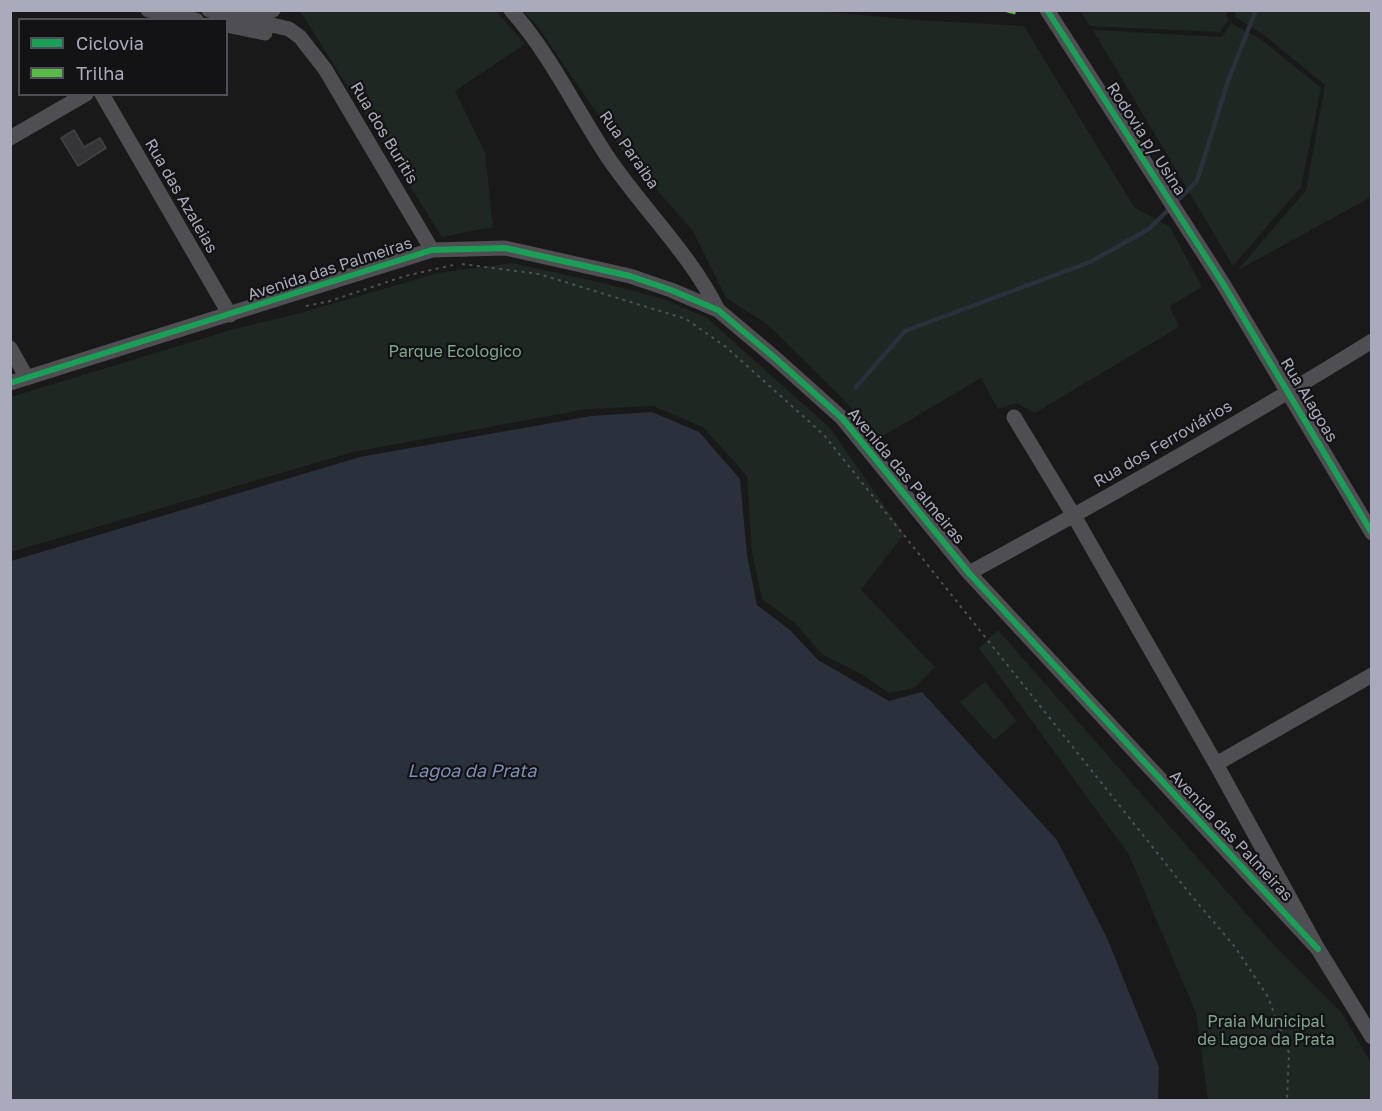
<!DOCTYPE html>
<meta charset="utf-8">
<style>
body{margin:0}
#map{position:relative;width:1382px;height:1111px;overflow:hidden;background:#191919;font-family:"Golos Text",sans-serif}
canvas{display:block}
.frame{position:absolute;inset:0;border:12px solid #a9aabb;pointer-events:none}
.legend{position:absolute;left:18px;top:18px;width:210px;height:78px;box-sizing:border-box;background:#131315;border:2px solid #4f4f57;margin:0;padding:8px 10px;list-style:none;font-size:18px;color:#a9aabb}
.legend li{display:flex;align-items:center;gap:12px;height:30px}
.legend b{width:30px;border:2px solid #4f4f57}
</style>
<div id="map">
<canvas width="1382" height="1111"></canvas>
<div class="frame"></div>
<ul class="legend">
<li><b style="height:8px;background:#1a9f57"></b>Ciclovia</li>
<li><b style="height:8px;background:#58b947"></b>Trilha</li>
</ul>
</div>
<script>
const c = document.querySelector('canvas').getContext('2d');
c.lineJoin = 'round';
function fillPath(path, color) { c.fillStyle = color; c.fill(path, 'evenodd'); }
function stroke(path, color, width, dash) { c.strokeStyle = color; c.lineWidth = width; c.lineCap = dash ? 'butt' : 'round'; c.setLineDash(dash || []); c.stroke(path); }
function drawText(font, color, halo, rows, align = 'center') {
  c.font = font + ' "Golos Text",sans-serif'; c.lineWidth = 4.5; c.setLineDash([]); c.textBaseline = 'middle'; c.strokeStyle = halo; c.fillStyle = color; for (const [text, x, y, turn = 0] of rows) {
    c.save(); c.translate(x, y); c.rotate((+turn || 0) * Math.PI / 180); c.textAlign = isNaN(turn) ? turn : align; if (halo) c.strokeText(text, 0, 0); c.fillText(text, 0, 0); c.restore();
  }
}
fillPath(new Path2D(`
 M806,10l110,10 108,6 110,181 36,20 32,60 -32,19 9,21 -144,86 -19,-10 -18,6 -17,-31 -105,62 -30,-38 -79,-78 -41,-26 -33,-67 -71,-81 -86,-126 -13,-13z
 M300,11h196l29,33 -70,47 30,61 8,75 -51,10z
 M1080,11h147l1,10 -8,11 -130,-6z
 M1236,11h136l-1,186 -133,73 68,-80 19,-105 -61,-50 -29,-18z
 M1231,23l31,17 59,48 -20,99 -68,79 -140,-236 129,7z
 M512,263l91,20 61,16 43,19 123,110 74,106 -43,56 74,77 -21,21 -25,5 -28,-19 -39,-20 -27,-31 -33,-24 -10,-46 -5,-77 -44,-49 -50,-21 -66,3 -234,43 -342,100v-155l223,-68 63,-15 141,-41z
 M998,630l273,312 71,71 29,50v37h-163l-12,-87 -67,-158 -150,-207z
 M985,682l32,39 -23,19 -34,-38z`), '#1e2722');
fillPath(new Path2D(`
 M652,412l47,20 41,47 7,76 10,50 33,25 28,30 71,41 33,-9 135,148 50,98 52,129 -1,33h-1147v-539l349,-104 231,-41z`), '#2a303c');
stroke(new Path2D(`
 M856,387l49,-56 185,-69 59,-33 48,-48 31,-100 28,-71`), '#2a303c', 4.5);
const building = new Path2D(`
 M74,130l10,17 16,-9 6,10 -28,18 -17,-28z`);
fillPath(building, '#353537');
stroke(building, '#414145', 1.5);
stroke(new Path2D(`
 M462,264l77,10 147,45 40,28 98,88 366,459 45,53 33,50 21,56 -2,47
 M306,306l24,-5 75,-25 48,-11`), '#4f4f55', 2, [3, 4.5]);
stroke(new Path2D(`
 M148,10l48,10
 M209,10l80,19 11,8 25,32 107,181
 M511,10c40,45 65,100 98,149 35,51 81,95 109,151
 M1047,10l175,272 150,251
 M248,17l25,-7
 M226,25l39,8
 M102,94l128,221
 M10,138l76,-44
 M10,348l17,30
 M10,383l422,-133 73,-2 125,28 41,14 47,20 57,48 67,60 127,155 349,376
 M1014,417l60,99 142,248 102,185 54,88
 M969,573c136,-74 271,-150 403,-232
 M1216,764l156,-89`), '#4f4e53', 15);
stroke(new Path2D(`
 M1007,10l11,3`), '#58b947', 4.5, [9, 4.5]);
stroke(new Path2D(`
 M1047,10l175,272 150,251
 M10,383l422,-133 73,-2 125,28 41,14 47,20 57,48 67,60 127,155 349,376`), '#1a9f57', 6);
drawText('16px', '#a9aabb', '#131315', [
 ["Rua dos Buritis",384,133,59],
 ["Rodovia p/ Usina",1146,139,57],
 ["Rua Paraiba",629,150,55],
 ["Rua das Azaleias",181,196,60],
 ["Avenida das Palmeiras",330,269,-18],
 ["Rua Alagoas",1309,400,59],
 ["Rua dos Ferroviários",1163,444,-30],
 ["Avenida das Palmeiras",906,476,50],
 ["Avenida das Palmeiras",1231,836,47]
]);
drawText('16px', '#7fa78c', '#131315', [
 ["Parque Ecologico",455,352],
 ["Praia Municipal",1266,1022],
 ["de Lagoa da Prata",1266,1040]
]);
drawText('italic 18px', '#7e8db8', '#131315', [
 ["Lagoa da Prata",472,771]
]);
</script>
